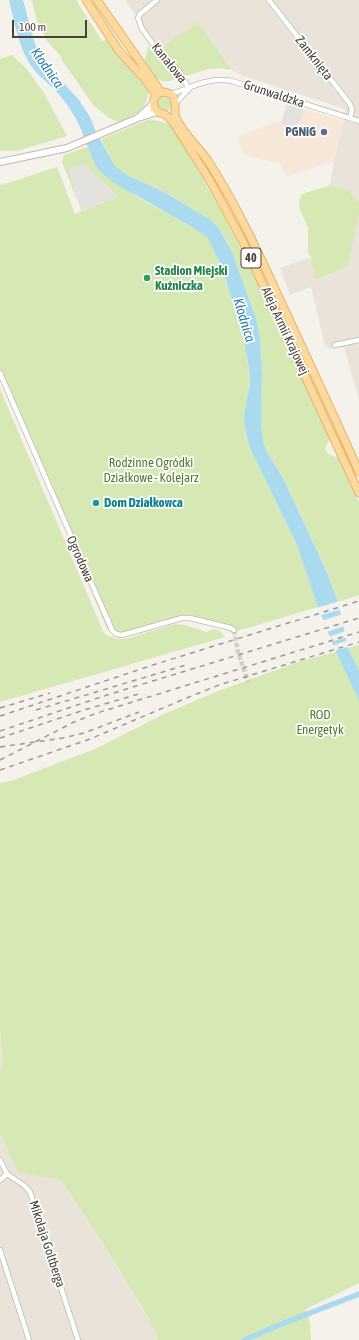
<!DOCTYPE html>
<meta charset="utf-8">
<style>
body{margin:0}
#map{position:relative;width:359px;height:1340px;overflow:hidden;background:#f5f1eb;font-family:"Asap Condensed",sans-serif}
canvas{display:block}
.scale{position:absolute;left:12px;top:20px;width:75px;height:18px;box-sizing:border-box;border:2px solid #4a4239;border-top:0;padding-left:5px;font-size:12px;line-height:14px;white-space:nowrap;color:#4a4239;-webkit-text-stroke:3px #fff;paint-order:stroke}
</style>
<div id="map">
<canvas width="359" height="1340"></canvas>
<div class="scale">100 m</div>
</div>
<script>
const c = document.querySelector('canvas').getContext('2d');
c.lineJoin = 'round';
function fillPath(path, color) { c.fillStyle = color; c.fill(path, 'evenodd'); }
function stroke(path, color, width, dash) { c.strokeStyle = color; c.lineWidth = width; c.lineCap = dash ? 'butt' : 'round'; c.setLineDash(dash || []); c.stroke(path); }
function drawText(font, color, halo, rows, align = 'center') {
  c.font = font + ' "Asap Condensed",sans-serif'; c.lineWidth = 3.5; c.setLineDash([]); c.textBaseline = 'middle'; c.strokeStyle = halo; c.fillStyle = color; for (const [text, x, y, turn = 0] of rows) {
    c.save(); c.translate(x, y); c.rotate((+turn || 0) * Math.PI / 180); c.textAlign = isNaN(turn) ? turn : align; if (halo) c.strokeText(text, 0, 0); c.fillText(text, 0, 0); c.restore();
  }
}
fillPath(new Path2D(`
 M125,0h234v202l-11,-12 -18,-5 4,-24 10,-40 1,-12 -105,-34 -8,-5 -34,-48 -38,26 -20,-26z
 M359,214v186l-15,-53 -13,2 -6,-3 -14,-59 -21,8 -10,-27 31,-11 6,23 31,-14z
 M0,1028l3,41 -3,1z
 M0,1134l18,37 43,9 24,34 52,86 15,26 6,14h-158z`), '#e9e3d9');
fillPath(new Path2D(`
 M287,104l57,17 -10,40 -48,16 -4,-12 -37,-10 -8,-18 45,-17z`), '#f6e7d8');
fillPath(new Path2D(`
 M32,0h44l26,41 5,-2c4,6 8,12 13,17 8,8 24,22 28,33 1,6 -2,16 -6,20 -6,6 -16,10 -24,13l-9,-4 -15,-12 -33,-47 1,-1 -15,-17 -10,-20z
 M198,22l34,48 -14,-2 -9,1 -40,12h-7l-6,-3 -11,-17 2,-11 4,-7 5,-1 4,6z
 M12,55l14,13 18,25 23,43 -50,15h-17v-92z
 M156 103a8 8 0 1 1 16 0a8 8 0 1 1-16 0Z
 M150,119l21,5c9,13 15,27 23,40 53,88 93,182 136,275l-5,9 3,6 11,4 20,45v92l-21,7 -12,-33 -42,-89 -16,-26 -5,-12 -2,-20 1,-47 -2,-37 -8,-31 -15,-42 -10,-24 -9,-14 -14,-11 -40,-24 -37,-17 -7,-5 -5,-4 -14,-27z
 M87,147l15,26 22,16 -2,4 2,-4 72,41 11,7 6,10 17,45 15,52 5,36 -5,53 5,15 47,97 21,62 -87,26 -3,-4 -51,-12 -60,19 -10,-7 -36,-87 -49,-112 -22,-55v-192l1,2 56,-18 18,47 43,-18 -35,-32 -14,5 8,29h-1l-14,-36 2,-7z
 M330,185l18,5 11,12v12l-11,52 -32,14 -5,-23 -3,-4v-25l-9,-21v-7l3,-6z
 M0,389l104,244c7,5 12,6 21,6l50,-15 10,1 21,7 8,-3 6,2 5,6 -225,65z
 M359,645v26l-11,-23z
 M336,652l23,48v583l-53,26 4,13 1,18h-153c-9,-24 -24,-45 -37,-67 -19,-32 -39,-63 -60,-93l-43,-8 -18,-38v-64l3,-2 -3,-40v-245l11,-2 84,-32 69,-35 57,-24 80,-29z`), '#d6e9b5');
fillPath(new Path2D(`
 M287,104l17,5 -2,8 -9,14 -12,-8z
 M83,164l35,32 -37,15 -12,-42z`), '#e4e2df');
fillPath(new Path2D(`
 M9,0h14l12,44 8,16 36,40 11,17 6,15 19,34 12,9 37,17 45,27 9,8 5,8 9,17 24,66 4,20 2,37 -1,47 2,20 5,12 16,26 42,90 12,32 10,46 11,23v30l-23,-49 -18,-45 -21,-62 -47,-97c-3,-10 -6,-20 -6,-30 1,-13 6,-26 6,-39 -2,-24 -8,-46 -15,-69 -7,-25 -15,-51 -28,-73 -21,-14 -44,-26 -66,-39 -13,-7 -27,-14 -38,-24 -13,-12 -18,-40 -27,-55 -6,-11 -14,-22 -23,-31 -6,-6 -13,-11 -18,-17 -16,-20 -20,-47 -26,-71z`), '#a9daf0');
fillPath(new Path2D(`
 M340,601l1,8 -22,7 -3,-8z
 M343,614l2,12 -19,6 -5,-11z
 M346,631l2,6 -18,5 -2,-5z
 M349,640l1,6 -16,5 -3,-5z`), '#f5f1eb');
stroke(new Path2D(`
 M244,1340l35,-15 80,-31`), '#a9daf0', 5.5);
stroke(new Path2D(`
 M234,630l4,22 10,30`), '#d3cec7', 4.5, [4.5, 2]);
const minor = new Path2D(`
 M157,0l-17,14 -2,4 4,11 17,23 20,19 10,18
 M269,0l81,104 2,6 -2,8
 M171,94c22,-7 37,-17 61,-13l127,40
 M175,104l13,-14
 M335,345l24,-5
 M0,373l112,257 4,4 6,1 60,-17h8l41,10 3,2
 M0,1160l7,14 18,12 5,6 48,148
 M0,1180l7,-6
 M0,1250l29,90`);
const tertiary = new Path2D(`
 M139,117l11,-10 3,-5
 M0,162l67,-14 71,-30 19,-6`);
const primary = new Path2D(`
 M86,0l33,51 25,27 12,17
 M97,0l64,92
 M359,472c-25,-56 -51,-112 -77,-168 -22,-48 -44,-96 -72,-140 -10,-16 -26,-29 -34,-46 -3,-7 2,-17 -4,-23 -4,-3 -10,-4 -14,-1 -6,4 -6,14 0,18 4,3 1,0 6,2 3,1 6,5 9,8l36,57 34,63 116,251`);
stroke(minor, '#c1b8ae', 6);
stroke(tertiary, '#c1b8ae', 8);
stroke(primary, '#e3b56c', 9);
stroke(minor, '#fff', 4.5);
stroke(tertiary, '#fff', 6);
stroke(primary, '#fdd99d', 7);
stroke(new Path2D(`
 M0,708l50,-15
 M36,710l150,-45
 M0,716l156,-52 203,-63
 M0,731l107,-36 252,-77
 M0,738l84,-28 58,-17
 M0,747l63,-9 21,-5 55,-21
 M0,760l74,-38 23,-9 262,-81
 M0,770l90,-31 99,-42 30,-12 140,-43`), '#999', 1.5, [5, 5]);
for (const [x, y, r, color] of [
 [324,132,4,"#5c6f8a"],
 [147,278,4,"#2e9e5b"],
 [96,503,4,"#0f9aa8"]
]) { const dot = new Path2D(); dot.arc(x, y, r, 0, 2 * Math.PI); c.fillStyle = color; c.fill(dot); stroke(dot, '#fff', 1.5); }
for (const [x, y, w] of [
 [251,258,20]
]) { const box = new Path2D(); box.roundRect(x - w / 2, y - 10, w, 20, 3); c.fillStyle = '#fff'; c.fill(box); stroke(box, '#4a4239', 1); }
drawText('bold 12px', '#4a4239', null, [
 ["40",251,258]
]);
drawText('13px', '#4a4239', '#fff', [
 ["Zamknięta",314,58,52],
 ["Kanałowa",169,63,51],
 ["Grunwaldzka",274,94,18],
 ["Aleja Armii Krajowej",285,331,65],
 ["Ogrodowa",80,559,66],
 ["Mikołaja Goltberga",47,1244,72]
]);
drawText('bold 13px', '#4e5e75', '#fff', [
 ["PGNiG",316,132]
], 'right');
drawText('bold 13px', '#27864d', '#fff', [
 ["Stadion Miejski",155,271],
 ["Kuźniczka",155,286]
], 'left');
drawText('13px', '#517c2b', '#fff', [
 ["Rodzinne Ogródki",151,463],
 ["Działkowe - Kolejarz",151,478],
 ["ROD",320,715],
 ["Energetyk",320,730]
]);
drawText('bold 13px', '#0d838f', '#fff', [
 ["Dom Działkowca",104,503]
], 'left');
drawText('italic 14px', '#2f7ea6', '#fff', [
 ["Kłodnica",47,68,55],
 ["Kłodnica",244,320,73]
]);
</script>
